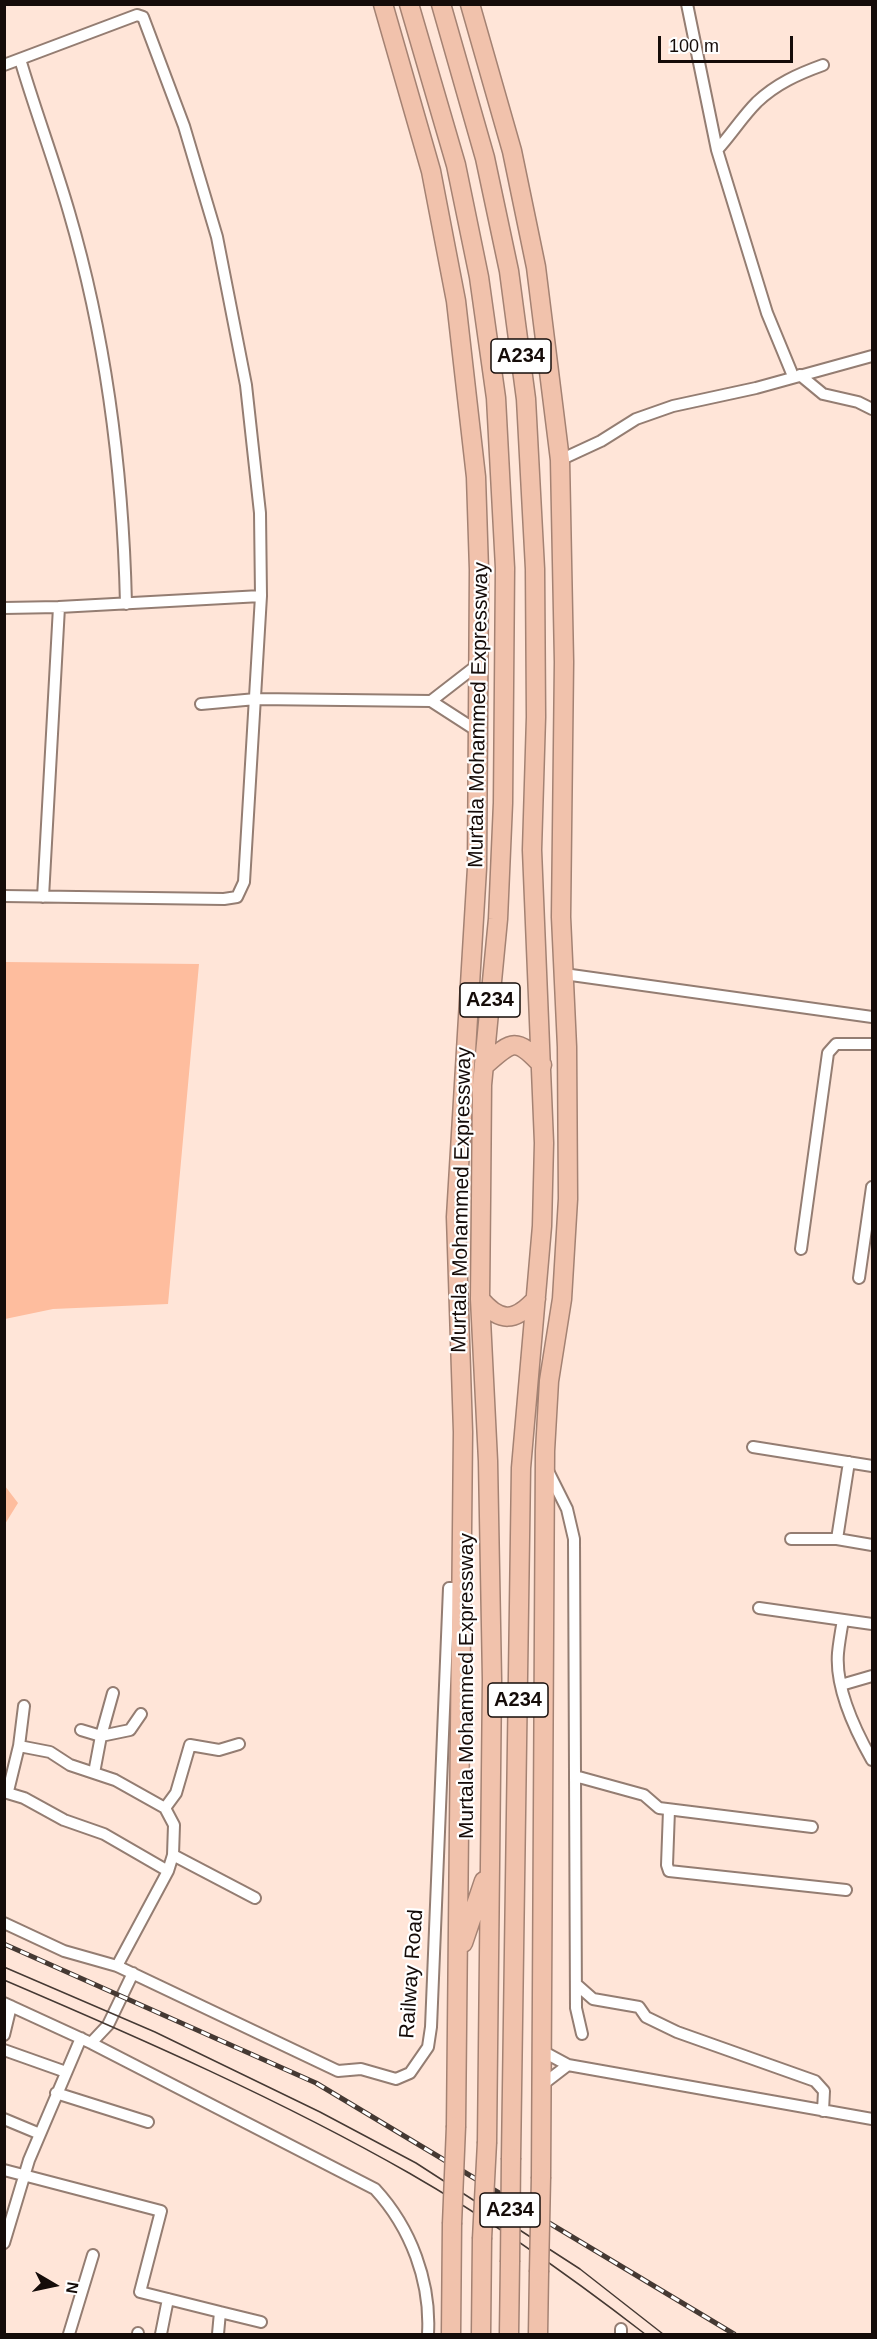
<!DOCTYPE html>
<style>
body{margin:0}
#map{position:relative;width:877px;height:2339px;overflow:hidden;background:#ffe5d8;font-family:Helvetica,sans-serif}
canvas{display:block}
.frame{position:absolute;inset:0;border:6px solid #150c09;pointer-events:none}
.north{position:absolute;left:24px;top:2255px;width:60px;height:60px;-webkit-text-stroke:4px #fff;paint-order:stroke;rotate:99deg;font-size:16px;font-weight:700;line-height:24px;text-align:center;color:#150c09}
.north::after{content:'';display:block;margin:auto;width:21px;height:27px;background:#150c09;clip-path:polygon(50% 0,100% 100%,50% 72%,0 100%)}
.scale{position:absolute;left:658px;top:36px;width:135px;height:27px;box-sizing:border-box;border:3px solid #150c09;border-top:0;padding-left:8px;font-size:18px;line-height:21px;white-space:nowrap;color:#150c09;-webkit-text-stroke:4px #fff;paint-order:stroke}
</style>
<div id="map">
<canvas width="877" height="2339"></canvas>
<div class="frame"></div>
<div class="north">N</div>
<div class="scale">100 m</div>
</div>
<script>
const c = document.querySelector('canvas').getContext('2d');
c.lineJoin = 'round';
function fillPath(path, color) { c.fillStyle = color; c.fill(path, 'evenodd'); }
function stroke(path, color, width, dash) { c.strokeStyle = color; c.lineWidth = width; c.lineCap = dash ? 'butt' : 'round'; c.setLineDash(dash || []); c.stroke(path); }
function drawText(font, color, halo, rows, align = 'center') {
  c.font = font + ' Helvetica,sans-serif'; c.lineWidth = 4.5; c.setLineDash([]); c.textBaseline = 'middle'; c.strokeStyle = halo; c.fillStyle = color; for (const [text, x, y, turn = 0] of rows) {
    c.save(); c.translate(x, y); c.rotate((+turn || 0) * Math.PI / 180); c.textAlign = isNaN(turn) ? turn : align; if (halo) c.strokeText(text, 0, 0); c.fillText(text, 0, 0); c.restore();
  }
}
fillPath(new Path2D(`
 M5,962l194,2 -31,340 -115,5 -48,10z
 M5,1486l13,17 -13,21z`), '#febd9e');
const street = new Path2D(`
 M687,4l30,146 50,163 26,63
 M20,59c15,51 34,101 49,153 37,126 54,260 57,392
 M4,65l133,-50 6,2 41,109 33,111 29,148 14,128 1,83
 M717,150c14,-15 25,-33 40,-48 19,-18 41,-28 66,-37
 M800,375l23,19 35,8 14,7
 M560,460l41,-19 35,-22 37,-13 83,-18 116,-32
 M4,608l55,-1
 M431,701l49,-38
 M201,704l55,-5 175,2 48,31
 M4,896l220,3 13,-2 7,-15 17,-286 -202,11 -16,290
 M564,974l308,43
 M801,1249l27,-196 8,-9h36
 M859,1278l13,-91
 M753,1447l119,19
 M849,1462l-12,77 35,6
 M548,1471l19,38 7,30 2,469 6,26
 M791,1539h46
 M759,1608l113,16
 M843,1620c-2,11 -4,22 -5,33 -3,36 17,77 34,107
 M841,1685l31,-9
 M113,1693l-12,43 29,-6 11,-16
 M81,1730l20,6 -7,37
 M19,1746l5,-40
 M575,1776l69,19 15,13 153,19
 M8,1791l11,-45 31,6 20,13 45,15 50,28 9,17 -1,30 -5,16
 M4,1792l20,6 40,22 40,14 64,37 -51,95
 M165,1808l11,-15 14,-48 29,5 20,-6
 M669,1810l-2,55 2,6 177,19
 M173,1855l82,43
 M4,1923l60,28 53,15 221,105 23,-2 35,10 14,-6 18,-26 3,-20 18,-439h11
 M576,1984l17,15 46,8 7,10 31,15 138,49 9,10 -1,20
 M4,2003l87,40 284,146c36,39 56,93 53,145
 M4,2035l7,-29
 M91,2043l17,-18 25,-52
 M4,2050l62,22
 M542,2051l26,14 304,54
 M542,2085l26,-20
 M56,2093l92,29
 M4,2119l36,15
 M4,2170l157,41 -21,81 80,20 -2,22
 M4,2243l25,-83 52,-122
 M220,2312l41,10
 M621,2329v5
 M69,2334l24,-79
 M138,2334v-1
 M161,2334l7,-35`);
const highway = new Path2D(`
 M383,4l48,167 25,130 20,176 3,93 -2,298 -21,349 7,215 -7,694
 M409,4l47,161 23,112 17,121 9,170 -2,235 -5,116 -16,166 -1,115 -1,99 8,162 4,219 -5,462
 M441,4l44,154 24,113 17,128 9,170 1,148 -4,133 12,293 -2,83 -21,242 -10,690
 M470,4l42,147 24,116 24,193 4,202 -3,255 6,130 1,152 -6,100 -13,82 -4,70 -4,726
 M484,1066c28,-25 31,-30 58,-1
 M480,1299c20,24 35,23 56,0
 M463,1943l21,-62
 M451,2334l1,-110
 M481,2334l1,-95
 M509,2334l1,-72
 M538,2334l1,-62`);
stroke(street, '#947d72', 14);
stroke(highway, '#a48273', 21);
stroke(street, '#fff', 10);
stroke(highway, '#f1c2ac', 18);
stroke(new Path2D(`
 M4,1967l151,65 165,80 96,51 164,106 83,65
 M4,1980c138,59 275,119 405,193 82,47 161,103 236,161`), '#453933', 1.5);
const rail = new Path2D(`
 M4,1944l312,139 418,251`);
stroke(rail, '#453933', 5);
stroke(rail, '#fff', 3, [9]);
const highwayBridge = new Path2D(`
 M452,2224l4,-98
 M482,2239l5,-97
 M510,2262l1,-104
 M539,2272l2,-95`);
stroke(highwayBridge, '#a48273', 21, []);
stroke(highwayBridge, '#f1c2ac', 18);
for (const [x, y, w] of [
 [521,356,60],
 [490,1000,60],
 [518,1700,60],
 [510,2210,60]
]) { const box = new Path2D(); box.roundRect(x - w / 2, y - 17, w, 34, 4.5); c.fillStyle = '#fff'; c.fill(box); stroke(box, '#150c09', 1.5); }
drawText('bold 20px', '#150c09', null, [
 ["A234",521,356],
 ["A234",490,1000],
 ["A234",518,1700],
 ["A234",510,2210]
]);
drawText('21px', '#150c09', '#fff', [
 ["Murtala Mohammed Expressway",479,715,-89],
 ["Murtala Mohammed Expressway",462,1200,-89],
 ["Murtala Mohammed Expressway",467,1686,-90],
 ["Railway Road",412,1974,-86]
]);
</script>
